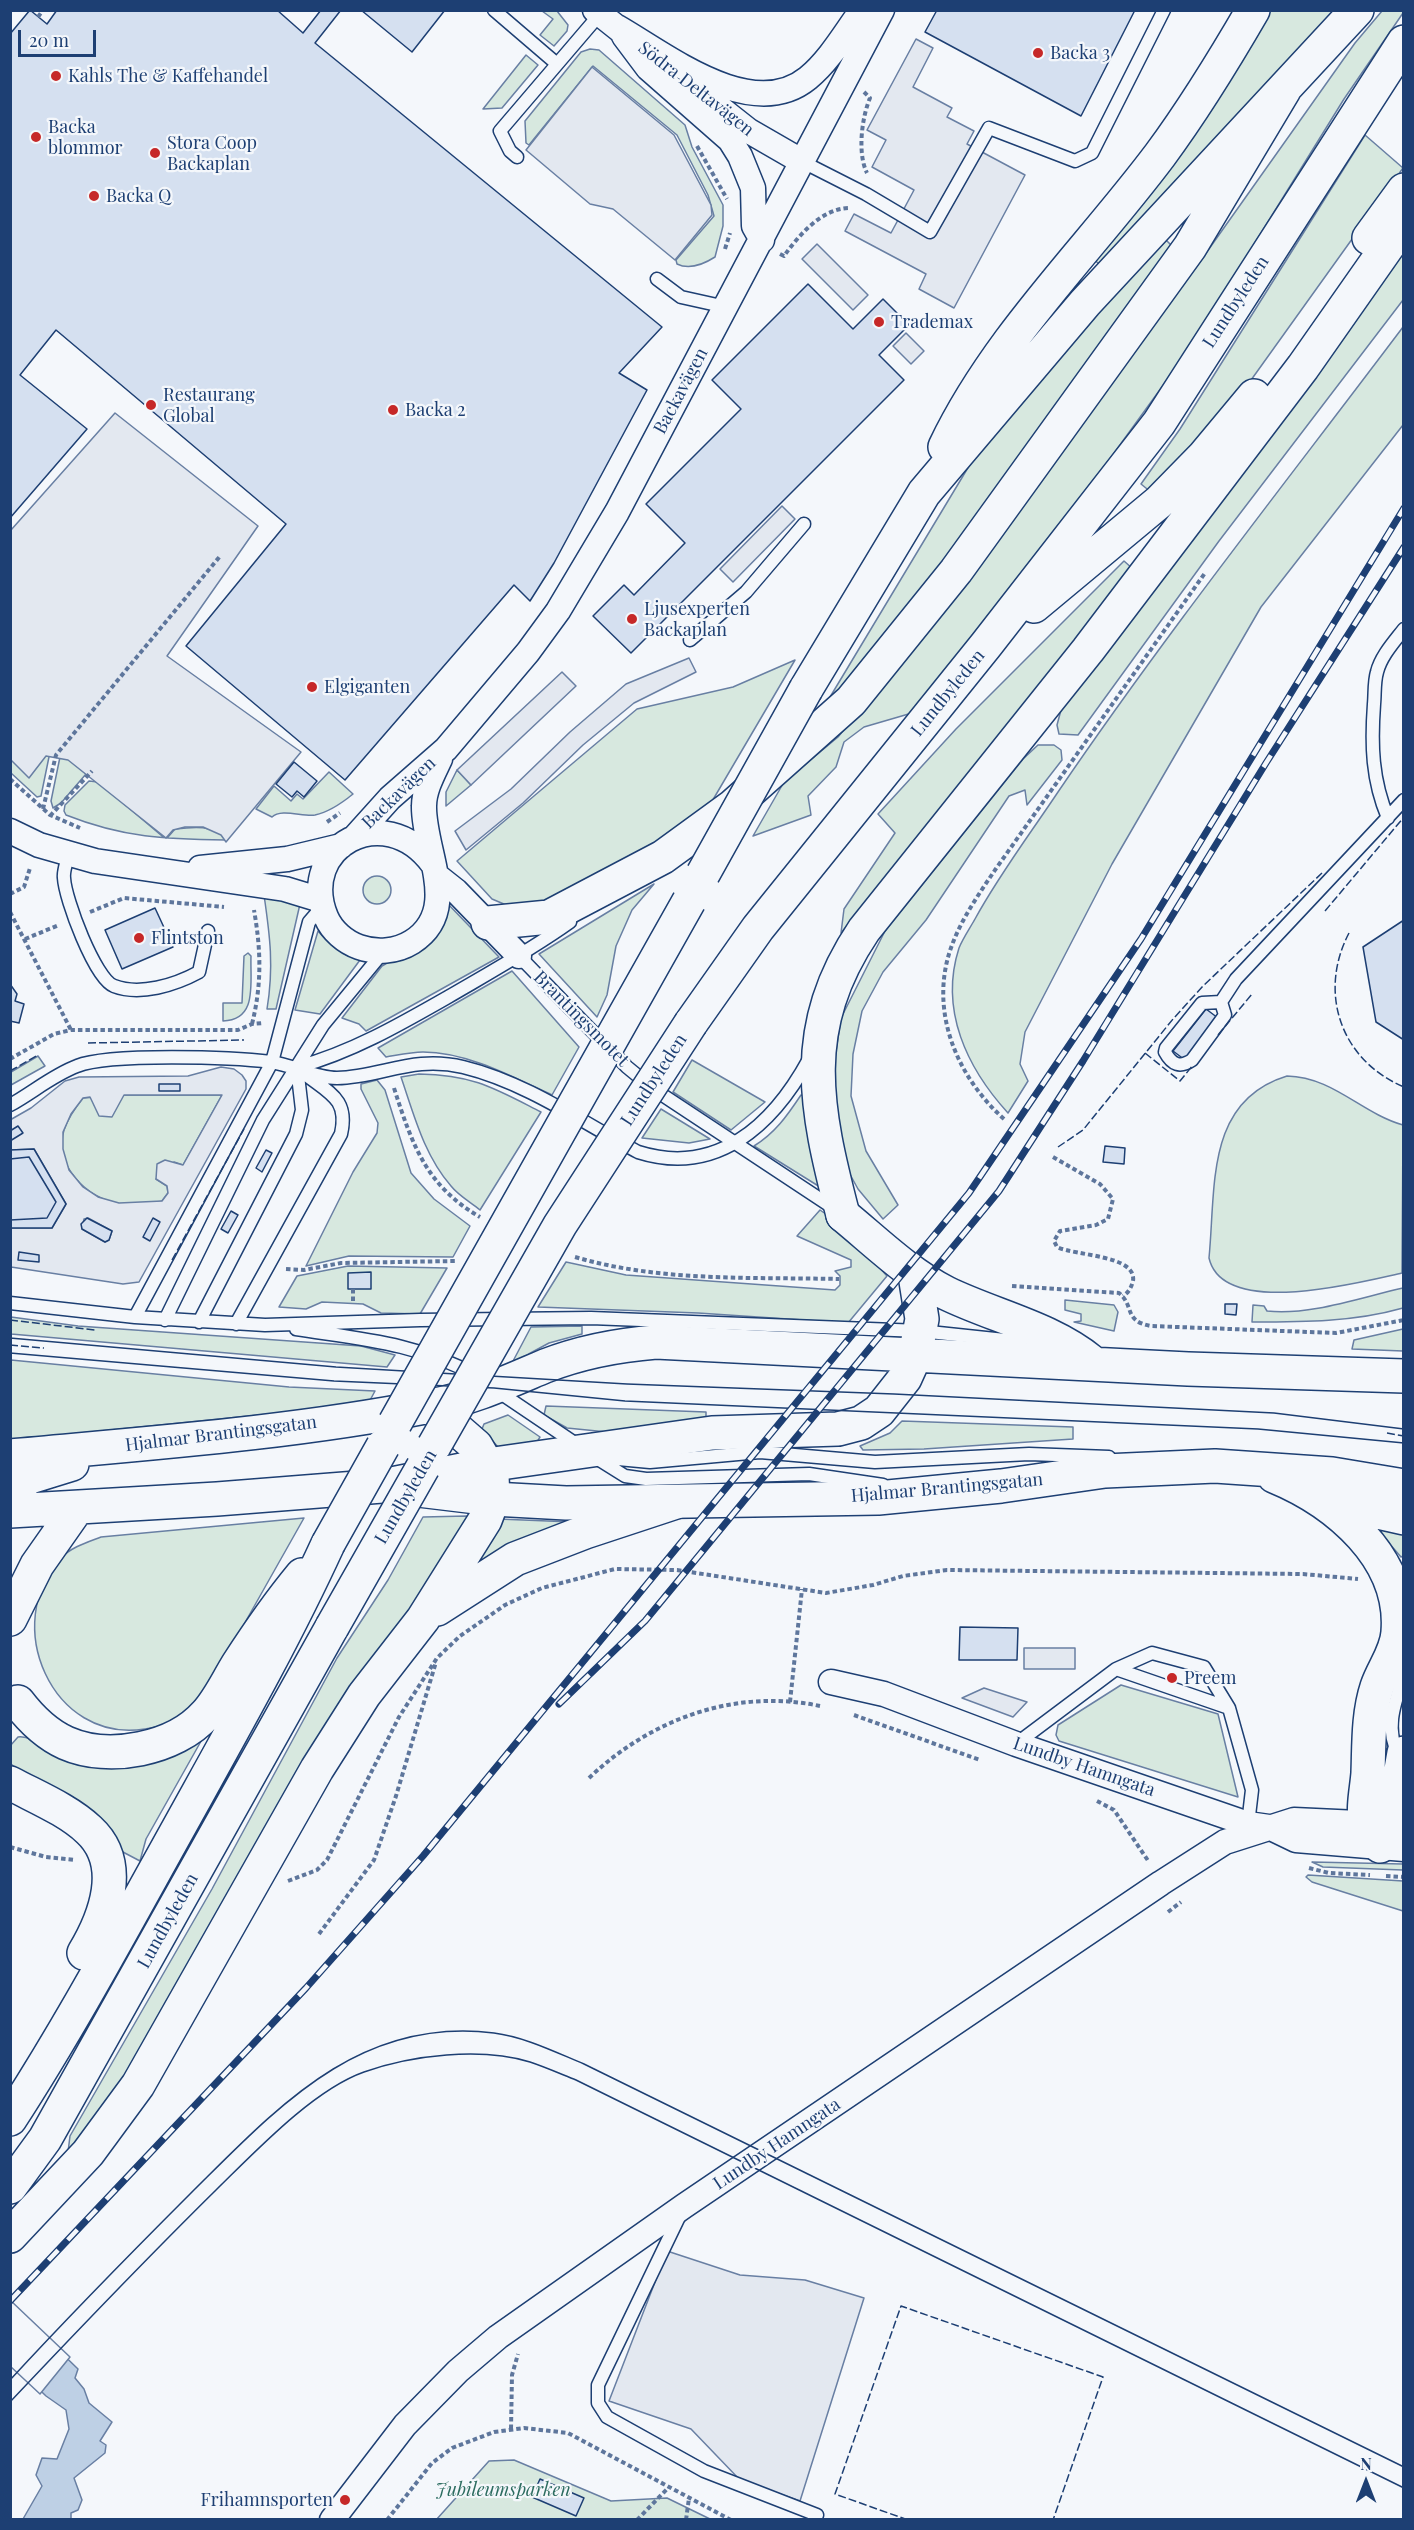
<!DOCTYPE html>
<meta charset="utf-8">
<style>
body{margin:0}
#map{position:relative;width:1414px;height:2530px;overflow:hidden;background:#f4f7fb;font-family:"Playfair Display",serif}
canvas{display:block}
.frame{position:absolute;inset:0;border:12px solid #1d3f73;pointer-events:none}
.north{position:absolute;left:1336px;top:2452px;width:60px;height:60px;-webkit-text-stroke:4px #f4f7fb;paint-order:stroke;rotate:0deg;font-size:16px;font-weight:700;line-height:24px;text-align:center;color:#1d3f73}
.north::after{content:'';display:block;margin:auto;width:21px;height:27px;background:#1d3f73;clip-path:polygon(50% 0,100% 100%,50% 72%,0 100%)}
.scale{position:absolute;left:18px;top:30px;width:78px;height:27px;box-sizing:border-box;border:3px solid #1d3f73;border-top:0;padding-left:8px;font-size:18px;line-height:21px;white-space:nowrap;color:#1d3f73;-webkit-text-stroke:4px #f4f7fb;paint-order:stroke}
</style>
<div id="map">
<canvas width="1414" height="2530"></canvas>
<div class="frame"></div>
<div class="north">N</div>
<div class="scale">20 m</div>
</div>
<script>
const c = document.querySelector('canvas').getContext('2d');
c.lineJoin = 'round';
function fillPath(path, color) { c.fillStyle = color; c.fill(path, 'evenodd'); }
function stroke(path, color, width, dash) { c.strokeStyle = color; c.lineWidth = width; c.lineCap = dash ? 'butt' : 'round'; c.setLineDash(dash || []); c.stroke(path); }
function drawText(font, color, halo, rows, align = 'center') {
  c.font = font + ' "Playfair Display",serif'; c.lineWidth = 4.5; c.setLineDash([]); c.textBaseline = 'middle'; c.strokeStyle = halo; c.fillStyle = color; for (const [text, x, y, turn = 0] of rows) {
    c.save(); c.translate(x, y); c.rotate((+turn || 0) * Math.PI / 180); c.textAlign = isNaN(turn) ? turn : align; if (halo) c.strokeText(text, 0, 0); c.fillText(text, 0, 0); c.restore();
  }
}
const green = new Path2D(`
 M542,11h15l11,14 -1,6 -13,15 -14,-11 13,-16z
 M1269,11h67l-237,253 -8,-7z
 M1382,11h21v2l-59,86 -156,252 -79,109 -197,253 -48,14 -20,15 -8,25 -28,29 3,19 -58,21 31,-54 54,-45 87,-108 274,-366 156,-220z
 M590,49l9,1 86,75 7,22 31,58v21l-8,31c-11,7 -26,13 -38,7l-1,-4 38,-44 -6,-21 -31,-60 -84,-69 -64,79 -3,-2 -1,-22 56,-69z
 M526,55l12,10 -36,43 -19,1z
 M1365,135l38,33 -172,240 -79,85 -11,-9 39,-55z
 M1165,239l9,9 -311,421 -48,53 157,-261 84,-106z
 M1403,253v47l-184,241 -141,194 -19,-1 -2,-9 4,-15z
 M1403,327v98l-142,182 -149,257 -87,168 -5,32 8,17 -20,32c-41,-45 -69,-103 -49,-165 4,-10 11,-20 16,-29 24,-44 55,-85 83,-127 109,-160 229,-311 345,-465z
 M1124,561l9,8 -292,364 3,-24 51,-76 -17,-19 78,-85z
 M795,660l-91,155 -119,72 -67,23 -26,-11 -35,-38 180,-152 96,-22z
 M1038,745h16l7,5 1,10 -35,45 -2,-15 -16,6 -83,124 -43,52 -21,39 -9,43 -2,42 15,55 32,54 -15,14 -25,-30 -17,-31 -9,-80 9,-60 44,-87 138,-172z
 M50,752l-9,44 -4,1 -26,-24v-17z
 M61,752l25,22 -25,29 -8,5 -2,-7z
 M457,770l14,15 -25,21v-14z
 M329,772l24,22c-11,9 -24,18 -38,21 -12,2 -34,-7 -43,2l-16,-8 18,-23 17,15 6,-7 6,5z
 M89,781l9,1 64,54 6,1 7,-8c16,-2 42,-5 51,11 -61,-1 -102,-2 -160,-25l-2,-4 1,-6z
 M363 890a14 14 0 1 1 28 0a14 14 0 1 1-28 0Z
 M654,884l-22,26 -16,36 -9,49 -10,22 -58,-63z
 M264,895l36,9 -24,105h-9c7,-42 3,-73 -3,-114z
 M447,903l52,54 -133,74 -7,-7 -17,-6 40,-52 12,-7z
 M318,931c13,15 23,23 42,29l-40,54 -25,-4z
 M248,953l3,3c-1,27 7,64 -28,65v-18h19l2,-47z
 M512,971l67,76 -27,48c-39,-18 -85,-43 -129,-43 -12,0 -25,3 -37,5l-8,-9z
 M38,1056l7,10 -34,19v-13z
 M692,1060l73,42 -34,28 -58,-38z
 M419,1074c55,1 75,14 122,38l-61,98c-10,-8 -22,-15 -29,-24 -27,-31 -37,-71 -50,-109z
 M1287,1076c46,1 74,37 116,49l-1,148c-41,9 -179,46 -193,-15 7,-71 -4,-157 78,-182z
 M377,1080l8,10 26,83 23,26 36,27 -17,31 -104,-1 -43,10 47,-94 24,-39 1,-10 -17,-34v-5z
 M124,1095h98l-39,70 -9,-3 -18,17 11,7 1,7 -6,8c-14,2 -28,5 -42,3 -32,-5 -67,-38 -56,-74 4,-12 11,-22 19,-32z
 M801,1095l4,1 15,91 -66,-41c21,-13 33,-30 47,-51z
 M661,1109l49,30 -21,4 -47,-5z
 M820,1210l20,14 47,52 -39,47 -150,-10 -160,-6 28,-45 60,13 209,15 5,-5v-9l-5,-5 16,-4v-7l-54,-24z
 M348,1266l99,2 -27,46 -39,-1 -18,-9 -41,-2 -16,7 -27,-2 18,-31z
 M1403,1288v20c-49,14 -99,14 -151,14l1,-17 11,1 3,5c42,5 95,-14 136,-23z
 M1065,1300l49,5 4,7 -4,19 -40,-9 7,-1v-7l-16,-4z
 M11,1317l67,9 283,20 34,9 -8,12 -376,-33z
 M582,1326v8l-33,9 -37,20 19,-36z
 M1403,1329v22l-51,-2 2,-9z
 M11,1360l278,27 86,4 -7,13 -357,36z
 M546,1406l160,6v7l-99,13 -40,-4 -23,-13z
 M508,1415l32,22 -3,5 -39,5 -16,-18 2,-5z
 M902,1421l171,6v12l-149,10 -61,1 -3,-4 30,-13z
 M467,1516l3,6 -343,557 -59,73 2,-16 142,-247 125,-231 51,-78 35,-63z
 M304,1518l-92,163c-4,7 -9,16 -15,22 -13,16 -32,23 -52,26 -93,15 -145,-106 -84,-171 10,-11 27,-16 40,-21z
 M498,1519l75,3 -99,48z
 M1375,1527l28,1v28l-2,1z
 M1121,1685l97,29 20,83 -179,-56 -3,-6 2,-10z
 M209,1727l-63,112 -6,22 -19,-10 -110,-87 -1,-18 8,-9c14,-2 28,14 41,20 61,27 99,1 150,-30z
 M1312,1862l91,2v6l-80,-3z
 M1308,1875l95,6v30l-91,-29 -6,-5z
 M514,2460l97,41 56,-3 43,21 -274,1 53,-59z`);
fillPath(green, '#d7e8df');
stroke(green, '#687fa3', 1.5);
const parking = new Path2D(`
 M916,39l17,9 -20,39 39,21 -5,9 27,14 -7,13 58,31 -71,133 -35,-19 7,-15 -81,-43 9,-17 37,19 23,-43 -42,-23 14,-27 -19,-10z
 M592,67l82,68 37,70 1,10 -37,45 -62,-51 -23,-5 -64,-54z
 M817,244l51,51 -15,15 -51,-51z
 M906,333l18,18 -13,13 -18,-18z
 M115,413l143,113 -91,130 134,96 -75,90 -5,-7 -18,-8h-18l-12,3 -7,8 -98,-78 -22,-4 -17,22 -18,-18v-230z
 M782,506l13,13 -62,63 -13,-13z
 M689,658l7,14 -62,31 -51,42 -60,58 -57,47 -11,-19 56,-42 59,-57 56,-48z
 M562,672l14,14 -105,99 -14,-15z
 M221,1067l13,2 8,6 4,6v8l-107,193 -16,2 -112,-17v-39h41l14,-24 -32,-55 -23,1 -1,-30 21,-12 34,-27 14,-4 109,-1zM124,1095h98l-39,70 -18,-5 -8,4 -1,15 11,7 1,7 -6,8 -43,2 -21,-6 -15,-10 -14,-17 -6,-21v-17l8,-18 12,-16 7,-1 9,19 13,1zM88,1218l24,13 -3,9 -4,2 -23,-13 2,-10z
 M1024,1648h51v21h-51z
 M984,1688l43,14 -14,15 -51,-19z
 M667,2251l73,24 65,5 59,18 -64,203 -60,-21 -49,-51 -82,-28z`);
fillPath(parking, '#e3e8f0');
stroke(parking, '#687fa3', 1.5);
const water = new Path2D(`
 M10,2303l68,66 -3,9 9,11 5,14 23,19 -12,19 6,4 -1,8 -31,25 8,22 -4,10 -7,3v6h-48l19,-33 -6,-11 6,-17 15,1 12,-30 -3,-19 -20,-14 -35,-34z`);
fillPath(water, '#bed0e5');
stroke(water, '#687fa3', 1.5);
const pier = new Path2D(`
 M10,2300l60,57 -30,37 -30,-28z`);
fillPath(pier, '#f4f7fb');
stroke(pier, '#687fa3', 1.5);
const building = new Path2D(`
 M30,10l17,14 10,-14h220l26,23 18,-23h20l-26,33 347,284 -43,46 28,17 -93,173 -24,38 -16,-16 -169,195 -159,-134 100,-122 -230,-194 -36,45 67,54 -77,89v-484z
 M361,10h84l-33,42z
 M937,10h198l-54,106 -156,-84z
 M808,284l45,45 30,-30 26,26 -30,30 25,25 -273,273 -38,-37 31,-31 10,10 51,-52 -39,-39 95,-95 -29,-29z
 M294,762l23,19 -13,16 -7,-6 -5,6 -16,-13z
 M155,908l18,39 -51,22 -17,-39z
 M1404,920v120l-28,-18 -13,-75z
 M10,984l7,10 -2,7 9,3 -5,19 -9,-2z
 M1206,1009l12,9 -33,42 -12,-9z
 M159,1084h21v7h-21z
 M18,1126l5,7 -13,8v-10z
 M1105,1146l20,2 -1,16 -21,-2z
 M34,1149l32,55 -14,24h-42v-8l37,-2 9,-16 -27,-45 -19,2v-9z
 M266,1150l6,3 -10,19 -6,-4z
 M29,1157l27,45 -9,16 -37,2v-61z
 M231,1211l7,4 -10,18 -7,-4z
 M87,1218l25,13 -3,9 -4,2 -23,-13 -1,-5z
 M153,1218l7,4 -10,19 -7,-4z
 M19,1252l20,3v7l-21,-2z
 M371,1272v17h-23v-16z
 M1225,1304h12l-1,11 -11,-1z
 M960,1627l58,1 -1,32h-58z
 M540,2479l44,19 -8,18 -44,-19z`);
fillPath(building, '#d5e0f0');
stroke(building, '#1d3f73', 1.5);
const lane = new Path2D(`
 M494,10l63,54
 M517,157l-7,-6 -10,-20 100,-117
 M801,161l65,33 64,38 59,-104 86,33 17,-8 72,-143
 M657,279l24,18 45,10
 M690,640l56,-48 58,-68
 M1388,818c-16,-38 -17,-73 -14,-114 1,-10 0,-22 3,-32 4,-16 17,-30 27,-43
 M68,855c-1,7 -5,16 -4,23 1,21 31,101 50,108 26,10 61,-1 85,-14l9,-41
 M519,956l108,111 28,23 180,119
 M1221,1002l4,13 -33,45c-12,8 -20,5 -27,-8l1,-4 36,-45 19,-1 15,-23 168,-179
 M298,1067c54,-15 101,-42 150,-70 41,-24 83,-47 122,-75
 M10,1105c22,-12 43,-30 67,-39 32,-13 156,-9 194,-4 22,3 44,16 66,16 45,-1 76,-23 126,-11 62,15 119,55 175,85 79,25 135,-27 171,-93
 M10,1303l125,14 130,8 155,-5 171,-2 329,13 113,12
 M135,1317l137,-255 37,-140 13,-15
 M165,1320l98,-200 60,-95 61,-74
 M199,1322l97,-188 6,-24 -5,-43
 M236,1324l105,-190c8,-35 -12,-41 -36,-60
 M296,1329c64,10 121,14 179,46
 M496,1390l83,56
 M593,1456l32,20 21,3 163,-5 74,11
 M618,1459l32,3 110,-10 115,10 154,-8 80,3
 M1116,1669l36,-16 52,14 25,41
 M1016,1744l100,-75 113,39 23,82 -4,34
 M1399,1755c-15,-26 -4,-53 5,-80
 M680,2215l-82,170v18l9,14 97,54 113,44`);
const street = new Path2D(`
 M595,10l34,27
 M617,27c49,28 135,97 191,51 22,-18 37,-45 54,-68
 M624,36l24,32 82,72 10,16 13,32 1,38 8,14
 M692,86l57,45 52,30
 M10,831l29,14 56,16 190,28 36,11
 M354,838l36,-40 56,-49 82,-97 30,-41 59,-99 265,-502
 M432,863c-48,-64 -135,-16 -106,54 6,14 19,25 33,30 17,6 37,5 53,-5 50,-32 11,-91 12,-136 0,-16 9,-32 16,-47
 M200,868l87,-9 54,-13
 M437,876l19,15 63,65
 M831,1682l53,12 132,50 232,80 21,3 27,13 108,9
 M332,2520l73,-95 53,-54 40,-34 186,-131 477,-323 64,-41 69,-22 86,4`);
const secondary = new Path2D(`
 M843,1215c33,27 64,58 103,78 47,23 105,35 146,69
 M430,1406l46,40 11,19
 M10,1456c140,-13 282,-23 420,-50 41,-7 77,-24 115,-40 36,-14 73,-21 111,-24l532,27 216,7
 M1274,1476c63,26 130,82 124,156 -1,20 -15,37 -21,55 -9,27 -8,58 -9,86 -1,15 -6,36 -2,50 2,8 10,16 14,23
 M10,1489l20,-12 42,-13
 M410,1489l83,10 73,4 312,-5 123,-12 104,-15 110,-5 117,8 72,12
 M1324,1500l80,18
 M10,1511l207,-12 165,-13 105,-21 225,-32 126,-4 23,-6 18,-12 26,-33 10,-22 7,-37 -7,-44
 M10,1619l27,-54 40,-57
 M1380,1846l11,-21 13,-72`);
const highway = new Path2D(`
 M1369,238l35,-48
 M945,447c52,-109 143,-196 215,-292 34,-46 64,-95 93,-145
 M1034,606l125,-104 45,-46 50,-60
 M806,689l118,-196 161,-190 272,-293
 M488,923l61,-6 114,-60 70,-51 118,-105 105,-130 234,-324 94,-157
 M691,1023l67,-95 228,-283 173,-222 245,-381
 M843,1215c-28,-108 -45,-187 21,-285l224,-280 215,-283 101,-144
 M437,1609l78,-50 70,-27 91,-30
 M18,1702c13,17 28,32 48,41 43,19 109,6 140,-29 13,-14 22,-34 32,-50 20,-31 40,-60 64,-89
 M10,1783c26,14 58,27 79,47 37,34 16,88 -5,123
 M10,2119c61,-94 114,-193 168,-290 52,-94 105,-187 150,-285
 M10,2187l35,-48 287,-512
 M10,2236l78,-83 50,-68 179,-316 47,-74 59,-76 62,-99 8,-21 -1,-23 -5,-11`);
stroke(lane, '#1d3f73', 15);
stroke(street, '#1d3f73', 27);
stroke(secondary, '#1d3f73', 36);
stroke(highway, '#1d3f73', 36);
stroke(new Path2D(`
 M38,17l5,-7
 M864,92l6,6c-8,19 -13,55 -3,75
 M697,146l30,53
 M725,249l5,-16
 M780,254l4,2c15,-21 38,-48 66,-48
 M10,779l40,36 30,13
 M43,809l13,-54 165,-200
 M50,816l42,-45
 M327,822l13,-9
 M10,894l14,-7 6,-19
 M10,912l61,118
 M90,912l34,-14 100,9
 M25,939l34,-14
 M252,1024c10,-40 9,-74 2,-114
 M10,1059l44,-25 17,-4h167l14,-6 11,-1
 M394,1088c18,56 32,98 86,129
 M1004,1119c-48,-43 -76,-110 -52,-174 10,-27 27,-51 43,-75l210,-297
 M1053,1157l47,27 13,15 -5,20 -12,6 -36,6 -6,10 3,6c19,9 80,8 76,34 -2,7 -4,11 -10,15
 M575,1257c85,25 176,20 264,22
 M286,1269l18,1 37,-7 114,-2
 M1012,1286l107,7c16,13 4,28 32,33l185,7 68,-13
 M353,1289v14
 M790,1702l12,-113
 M854,1715l126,45
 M589,1778c62,-59 146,-90 231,-72
 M1097,1801l17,9 35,52
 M10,1847l36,10 30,3
 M1309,1868l20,5 41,2
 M1386,1876l18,1
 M288,1881l29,-11 10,-10 72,-143 38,-59 23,-22 45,-31 37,-17 73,-19 62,1 149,23 47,-8 30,-9 44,-6 356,4 55,5
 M1168,1912l13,-10
 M319,1934l55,-74 22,-64 40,-134
 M511,2429l1,-54 6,-21
 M387,2520l45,-57 20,-15 42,-16 30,-4 44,5 163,87
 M637,2520l31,-32
 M686,2520l3,-22`), '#5e769c', 4, [4.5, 3]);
stroke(lane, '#f4f7fb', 12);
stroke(street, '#f4f7fb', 24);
stroke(secondary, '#f4f7fb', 33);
stroke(highway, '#f4f7fb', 33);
stroke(new Path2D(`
 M10,1338l326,29 291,17 267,10 380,19 130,16
 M10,1353l324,28 160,7 131,13 633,28 146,14
 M10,2380c59,-64 119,-125 180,-186 87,-86 169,-178 304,-161 31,4 61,19 90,31l820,403
 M10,2402c68,-72 136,-143 206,-212 39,-38 97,-100 148,-118 48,-17 117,-25 166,-10 15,5 31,12 46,18l828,408`), '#1d3f73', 1.5);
const rail = new Path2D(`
 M559,1704l86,-83 354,-430 84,-130 183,-298 138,-216
 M10,2301l296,-313 117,-132 546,-663 172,-254 263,-431`);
stroke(rail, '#1d3f73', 7);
stroke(rail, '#f4f7fb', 4.5, [14]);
const highwayBridge = new Path2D(`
 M703,874l103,-185
 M395,1423l294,-522
 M434,1446l126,-221 131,-202
 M328,1544l55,-98
 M332,1627l91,-160`);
stroke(highwayBridge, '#1d3f73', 36, []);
stroke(highwayBridge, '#f4f7fb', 33);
stroke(new Path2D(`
 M1325,911l79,-94
 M1349,933c-31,59 -9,127 55,154
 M1218,1035l34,-41
 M88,1043l156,-3
 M1145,1053l35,28 13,-16
 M10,1071l28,-16
 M1058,1147l25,-17 90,-111 30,-33 119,-113
 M172,1260l72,-131
 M10,1320l85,10
 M10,1345l34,3
 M1387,1433l17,3
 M908,2520l-73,-26 66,-188 202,71 -50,143`), '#1d3f73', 1.5, [8, 3]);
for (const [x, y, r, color] of [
 [1038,53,6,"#c62828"],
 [56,76,6,"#c62828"],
 [36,137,6,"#c62828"],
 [155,153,6,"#c62828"],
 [94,196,6,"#c62828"],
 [879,322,6,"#c62828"],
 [151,405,6,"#c62828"],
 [393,410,6,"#c62828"],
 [632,619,6,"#c62828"],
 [312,687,6,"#c62828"],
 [139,938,6,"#c62828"],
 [1172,1678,6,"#c62828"],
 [345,2500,6,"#c62828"]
]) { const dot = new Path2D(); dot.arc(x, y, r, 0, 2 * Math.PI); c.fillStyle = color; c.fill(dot); stroke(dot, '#f4f7fb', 2); }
drawText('18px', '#1d3f73', '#f4f7fb', [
 ["Backa 3",1050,53],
 ["Kahls The & Kaffehandel",68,76],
 ["Backa",48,127],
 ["blommor",48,148],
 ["Stora Coop",167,143],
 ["Backaplan",167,164],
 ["Backa Q",106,196],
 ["Trademax",891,322],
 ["Restaurang",163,395],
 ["Global",163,416],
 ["Backa 2",405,410],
 ["Ljusexperten",644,609],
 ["Backaplan",644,630],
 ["Elgiganten",324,687],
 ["Flintston",151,938],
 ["Preem",1184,1678],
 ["Frihamnsporten",333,2500,"right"]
], 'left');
drawText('18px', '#1d3f73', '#f4f7fb', [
 ["Södra Deltavägen",696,89,38],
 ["Lundbyleden",1236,302,-57],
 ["Backavägen",681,391,-62],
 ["Lundbyleden",948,693,-51],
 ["Backavägen",399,793,-44],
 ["Brantingsmotet",581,1019,45],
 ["Lundbyleden",654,1080,-57],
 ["Hjalmar Brantingsgatan",221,1434,-7],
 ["Hjalmar Brantingsgatan",947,1488,-5],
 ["Lundbyleden",406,1497,-60],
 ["Lundby Hamngata",1084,1767,19],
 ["Lundbyleden",168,1921,-61],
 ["Lundby Hamngata",777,2144,-34]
]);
drawText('italic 18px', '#2c6c60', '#f4f7fb', [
 ["Jubileumsparken",503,2490]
]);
</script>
